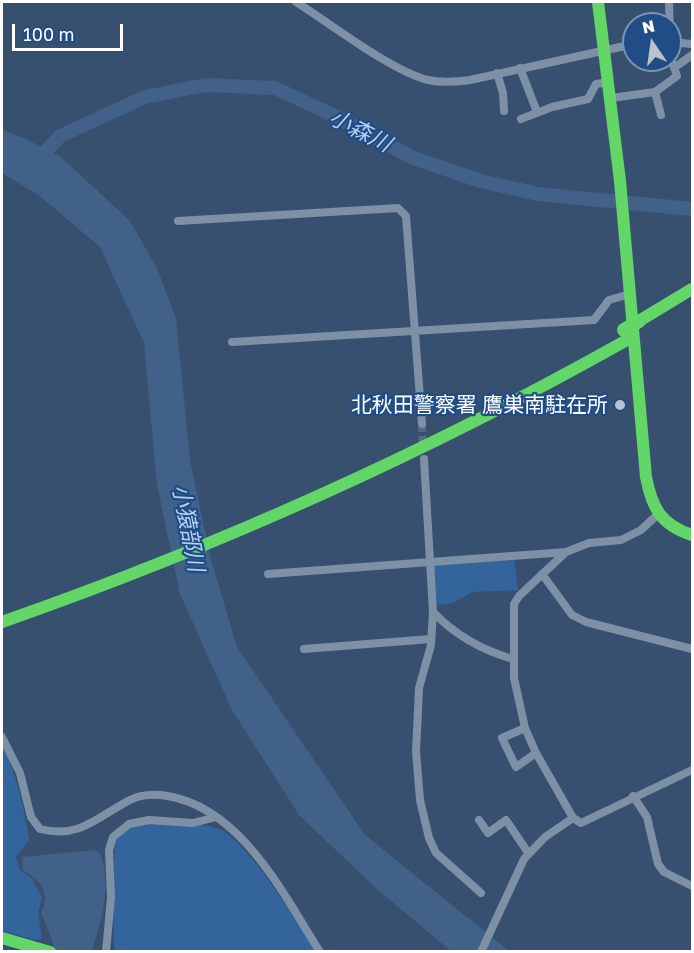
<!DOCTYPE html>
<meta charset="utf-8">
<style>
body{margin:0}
#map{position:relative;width:694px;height:953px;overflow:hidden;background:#37506f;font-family:"Golos Text",sans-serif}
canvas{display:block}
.frame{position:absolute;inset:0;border:3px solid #fff;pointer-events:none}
.north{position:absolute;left:622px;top:12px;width:60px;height:60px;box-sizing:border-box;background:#204d86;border:2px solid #7994b6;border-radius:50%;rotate:347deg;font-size:16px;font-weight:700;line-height:24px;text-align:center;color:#fff}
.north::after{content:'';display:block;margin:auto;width:21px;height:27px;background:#b9c2cd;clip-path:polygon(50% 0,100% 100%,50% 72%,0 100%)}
.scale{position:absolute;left:12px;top:24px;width:111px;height:27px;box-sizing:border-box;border:3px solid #fff;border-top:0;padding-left:8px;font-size:18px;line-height:21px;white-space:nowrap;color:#fff;-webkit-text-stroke:4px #204d86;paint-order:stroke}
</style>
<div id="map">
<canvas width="694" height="953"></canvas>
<div class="frame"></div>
<div class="north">N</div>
<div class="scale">100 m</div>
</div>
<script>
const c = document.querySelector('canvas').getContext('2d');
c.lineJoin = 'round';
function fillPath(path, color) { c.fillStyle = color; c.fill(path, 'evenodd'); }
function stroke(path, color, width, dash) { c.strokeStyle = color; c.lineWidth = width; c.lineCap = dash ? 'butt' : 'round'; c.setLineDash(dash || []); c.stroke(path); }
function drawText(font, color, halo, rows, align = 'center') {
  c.font = font + ' "Golos Text","Noto Sans JP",sans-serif'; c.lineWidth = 4.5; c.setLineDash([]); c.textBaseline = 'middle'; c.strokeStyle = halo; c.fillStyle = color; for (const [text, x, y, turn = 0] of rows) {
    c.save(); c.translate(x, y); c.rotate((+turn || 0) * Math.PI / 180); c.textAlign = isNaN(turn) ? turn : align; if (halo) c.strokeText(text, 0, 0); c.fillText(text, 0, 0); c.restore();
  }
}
fillPath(new Path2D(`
 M514,558l4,32 -46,2 -19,11 -16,2 -4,-42z
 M2,742c14,32 22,63 27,98l-13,17 4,13 12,8 10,19 -4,16 4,26 -6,1 -34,-9z
 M148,823c21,1 49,-1 68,5 30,9 82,96 100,123h-201c-2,-9 -2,-105 1,-111 6,-12 20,-15 32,-17z`), '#34649c');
fillPath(new Path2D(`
 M2,130l20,7 39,20 69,64 27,47 19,51 14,141 21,100 26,87 128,188 144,116h-58l-73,-61 -79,-75 -67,-105 -52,-116 -23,-109 -13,-142 -44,-96 -60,-51 -38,-23z
 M95,850l5,3c12,34 2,65 -8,98h-38l-1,-8 -12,-31c11,-18 -1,-32 -18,-42l-1,-13z`), '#426189');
stroke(new Path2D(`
 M43,154l17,-18 85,-39 60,-12 70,3 58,27 80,43 68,23 57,13 154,15`), '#426189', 14);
stroke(new Path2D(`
 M422,424l1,26`), '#556a85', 8, [8, 4]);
stroke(new Path2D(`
 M296,2c34,21 95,69 132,78 14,3 28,2 42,0l164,-36
 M669,2l1,31
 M670,42l22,2
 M520,68l17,44
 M674,68l18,-13
 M497,73l6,20 1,18
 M611,98l44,-6
 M661,115l-6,-23 22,-16 -7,-20
 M521,119l31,-12 36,-8 8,-15 13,-2
 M178,221l220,-13 8,8 16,208
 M232,342l362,-22 15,-20 21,-6
 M424,459l9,153 -2,33 -12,43 -1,23 -2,40 4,49 9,38 7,15 45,40
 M657,515l-16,15 -20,10 -32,3 -23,9 -47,44 -5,8v74l11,50 11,25 37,65 8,5 111,-53
 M268,574l298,-22
 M542,574l30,41 14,7 106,27
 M433,612c23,24 48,38 80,47
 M304,649l127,-10
 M525,728l-23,10 14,29 20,-14
 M2,737l18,36 11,44 9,12c39,10 56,-11 88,-28 13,-7 25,-7 40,-5 74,13 115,98 152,156
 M633,796l14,21 11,47 6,8 28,14
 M479,820l9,13 18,-13 23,34
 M106,952l5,-55 -2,-47 4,-13 16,-13 20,-4 44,3 23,-6
 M481,952l43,-93 21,-22 28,-19`), '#7e90a5', 8);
stroke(new Path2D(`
 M598,2l22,179 26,296c6,31 15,48 46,58
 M639,321l53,-32
 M2,622c217,-76 424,-169 625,-282
 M2,938l48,14`), '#63d668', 12);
stroke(new Path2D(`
 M624,330l15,-9`), '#63d668', 14);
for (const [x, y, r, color] of [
 [620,405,6,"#b9c2cd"]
]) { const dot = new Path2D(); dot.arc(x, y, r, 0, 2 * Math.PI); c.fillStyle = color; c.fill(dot); stroke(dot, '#204d86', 2); }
drawText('21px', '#fff', '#204d86', [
 ["北秋田警察署 鷹巣南駐在所",608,405]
], 'right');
drawText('italic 22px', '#b5d1f1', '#204d86', [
 ["小森川",360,131,27],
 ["小猿部川",188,528,79]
]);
</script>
